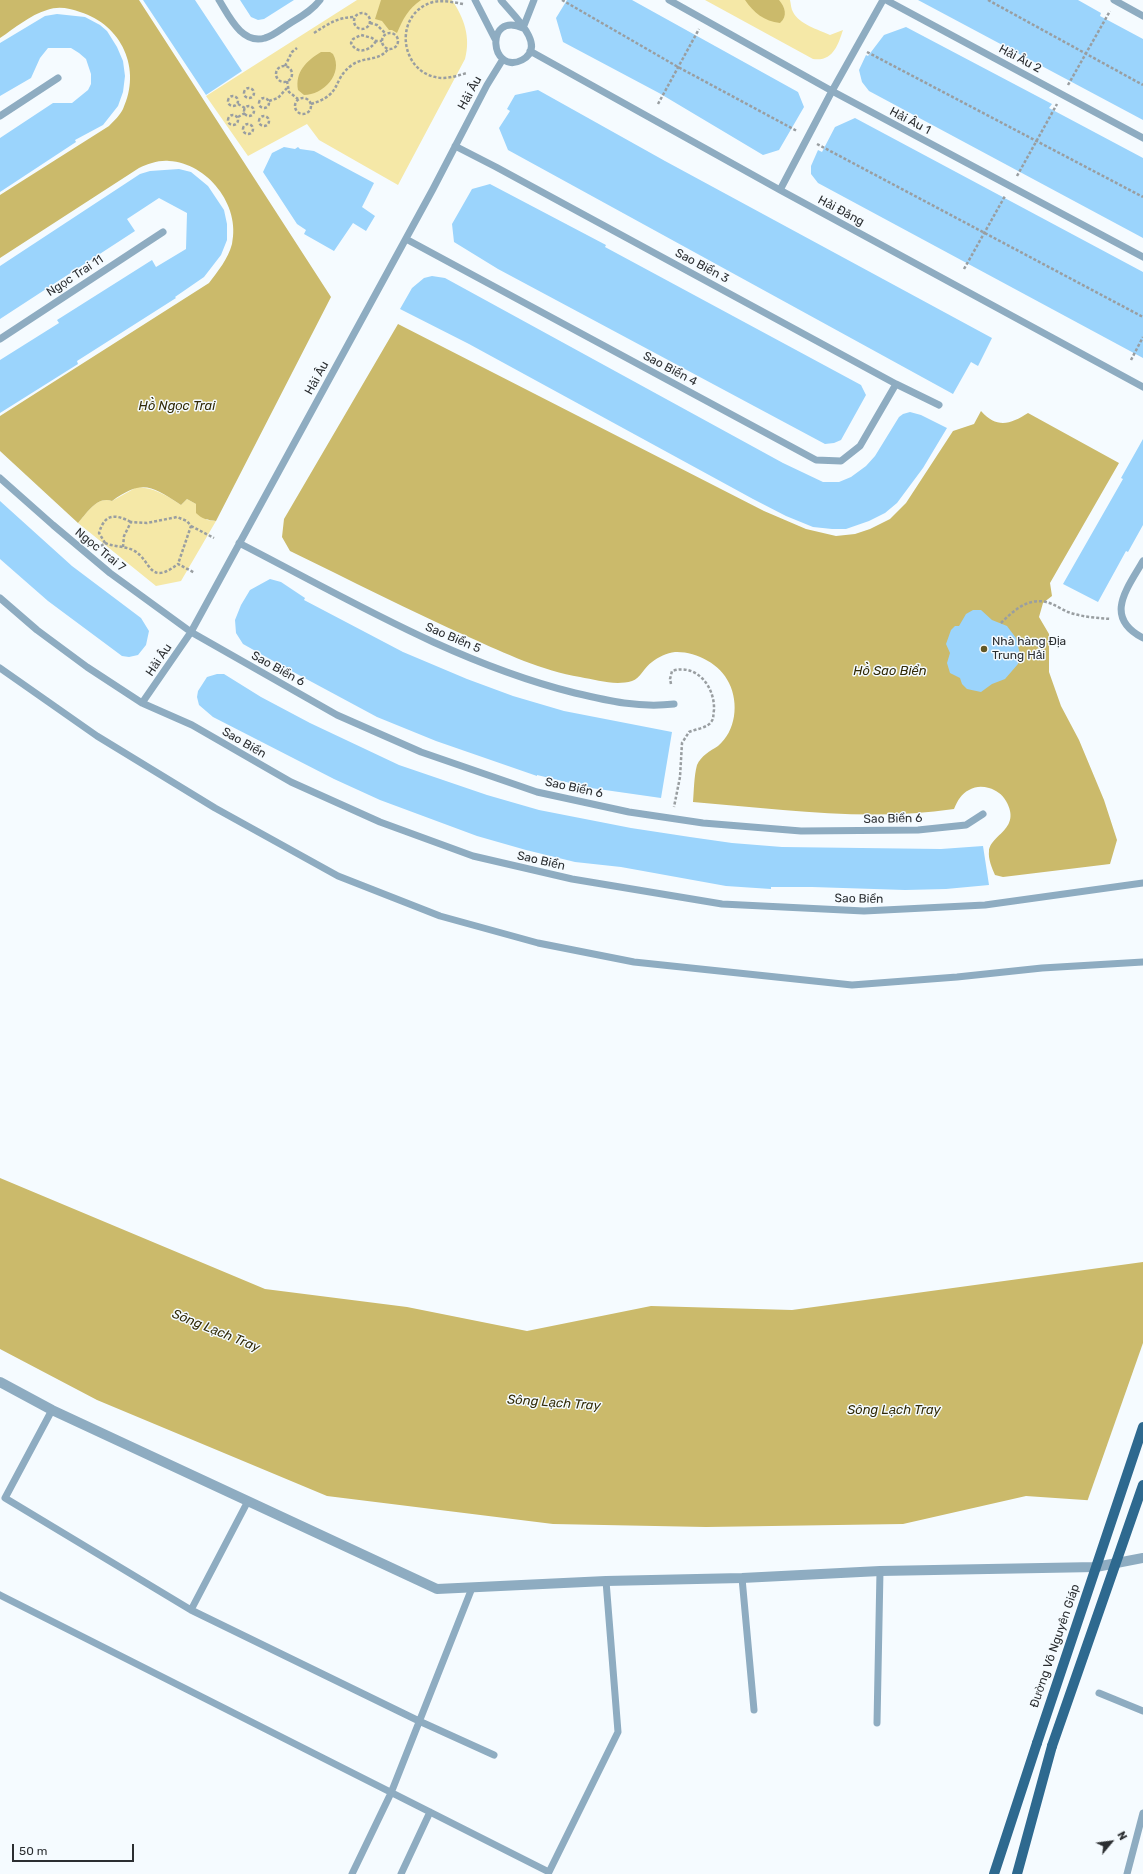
<!DOCTYPE html>
<meta charset="utf-8">
<style>
body{margin:0}
#map{position:relative;width:1143px;height:1874px;overflow:hidden;background:#f5fbff;font-family:Rubik,sans-serif}
canvas{display:block}
.north{position:absolute;left:1091px;top:1822px;width:40px;height:40px;-webkit-text-stroke:3px #f5fbff;paint-order:stroke;rotate:61deg;font-size:11px;font-weight:700;line-height:16px;text-align:center;color:#2b2e31}
.north::after{content:'';display:block;margin:auto;width:14px;height:18px;background:#2b2e31;clip-path:polygon(50% 0,100% 100%,50% 72%,0 100%)}
.scale{position:absolute;left:12px;top:1844px;width:122px;height:18px;box-sizing:border-box;border:2px solid #2b2e31;border-top:0;padding-left:5px;font-size:12px;line-height:14px;white-space:nowrap;color:#2b2e31;-webkit-text-stroke:3px #f5fbff;paint-order:stroke}
</style>
<div id="map">
<canvas width="1143" height="1874"></canvas>
<div class="north">N</div>
<div class="scale">50 m</div>
</div>
<script>
const c = document.querySelector('canvas').getContext('2d');
c.lineJoin = 'round';
function fillPath(path, color) { c.fillStyle = color; c.fill(path, 'evenodd'); }
function stroke(path, color, width, dash) { c.strokeStyle = color; c.lineWidth = width; c.lineCap = dash ? 'butt' : 'round'; c.setLineDash(dash || []); c.stroke(path); }
function drawText(font, color, halo, rows, align = 'center') {
  c.font = font + ' Rubik,sans-serif'; c.lineWidth = 3; c.setLineDash([]); c.textBaseline = 'middle'; c.strokeStyle = halo; c.fillStyle = color; for (const [text, x, y, turn = 0] of rows) {
    c.save(); c.translate(x, y); c.rotate((+turn || 0) * Math.PI / 180); c.textAlign = isNaN(turn) ? turn : align; if (halo) c.strokeText(text, 0, 0); c.fillText(text, 0, 0); c.restore();
  }
}
fillPath(new Path2D(`
 M357,0h95c12,18 19,37 13,59l-67,126 -79,-45 -12,-16 -59,32 -42,-60z
 M705,0h85c1,4 1,9 3,12 6,12 26,18 37,23l13,-5c-5,15 -10,32 -30,29z
 M137,487c18,1 29,8 44,18l6,-6 9,5 1,6 10,10 9,1 -35,60 -25,5 -78,-63c9,-10 19,-27 34,-22z`), '#f5e8a7');
fillPath(new Path2D(`
 M0,0h139l192,297 -115,224c-8,-1 -14,-2 -20,-8v-9l-9,-5 -6,6c-30,-19 -38,-26 -69,-4 -15,-5 -25,12 -34,22l-78,-72v-35l209,-133c9,-12 19,-24 23,-39 9,-39 -25,-81 -63,-83 -10,-1 -21,3 -30,7l-139,90v-63l109,-69c5,-5 11,-11 14,-17 19,-40 -1,-84 -43,-97 -11,-4 -22,-6 -33,-2 -17,5 -32,18 -47,28z
 M381,0h40c-13,9 -18,19 -24,33l-5,-3h-3l-7,-9 -7,-2z
 M745,0h34c6,7 9,16 1,23 -16,-2 -26,-10 -35,-23z
 M321,52h9l3,2c11,20 -10,41 -29,41l-6,-5c-3,-18 8,-29 23,-38z
 M398,324l366,187 42,18 30,7 19,-2 15,-5 20,-10 16,-16 47,-72 21,-7 7,-13c16,18 30,13 47,2l91,50 -69,120 2,13 -9,7 -4,14 10,17v38l12,34 18,34 25,60 13,40 -7,24 -107,13 -8,-2c-3,-7 -7,-16 -6,-24 2,-17 33,-22 17,-50 -4,-7 -10,-11 -17,-13 -7,-2 -13,-2 -20,2 -8,4 -11,10 -15,19 -86,13 -175,0 -261,-7 1,-12 1,-26 4,-37 4,-9 13,-14 21,-19 18,-15 21,-43 11,-63 -8,-19 -34,-32 -54,-31 -8,1 -17,5 -23,10 -7,4 -12,17 -20,19 -17,5 -35,-1 -52,-4 -37,-6 -76,-24 -109,-39 -61,-27 -121,-58 -181,-87l-8,-14 2,-18z
 M0,1178l265,111 142,18 120,24 124,-25 141,4 351,-48v242l-117,-8 -123,28 -197,3 -153,-3 -226,-28 -230,-96 -97,-51z`), '#cbba6b');
fillPath(new Path2D(`
 M1143,1343v163l-56,-4z`), '#f5fbff');
fillPath(new Path2D(`
 M143,0h52l47,71 -36,24z
 M240,0h54l-30,19 -6,1 -7,-3z
 M567,0h65l166,92 6,15 -25,43 -16,5 -104,-62 -96,-51 -7,-24z
 M918,0h160l23,13 -1,3 43,23v81z
 M57,14l28,3 15,8 7,6 10,16 6,14 2,15 -2,16 -5,14 -15,19 -28,15 1,2 -76,50v-54l53,-35h19l16,-13 3,-6v-10l-5,-15 -7,-6 -8,-5h-23l-8,10 -9,20 -31,18v-53l45,-27z
 M906,27l146,77 -3,4 94,50v80l-274,-147 -7,-9 -3,-12 7,-15 2,1 16,-21z
 M538,90l127,71 327,177 -14,28 -7,-4 -18,32 -445,-244 -9,-22 11,-17 -3,-2 8,-14z
 M855,118l288,154v86l-325,-175 -7,-9v-8l7,-16 4,2 13,-25z
 M284,147l11,2 3,-2 2,2 14,2 60,32 -12,24 13,9 -9,15 -13,-8 -19,28 -30,-17 2,-4 -9,-6 -34,-52 9,-19z
 M179,169l12,3 17,14 16,24 3,14v16l-6,15 -17,22 -29,20 1,1 -99,63 1,3 -78,49v-53l59,-37 -2,-3 95,-60 4,7 30,-18 1,-36 -28,-15 -32,21 8,12 -135,88v-53l140,-92 10,-3z
 M490,184l116,61 -1,2 256,138 5,10 -25,45 -7,3 -9,1 -327,-175 -44,-27 -2,-18 20,-35z
 M432,276l13,2 338,185 40,19h16l12,-5 15,-11 9,-10 24,-39 4,-3 7,-2 11,3 26,13 -24,40 -26,35 -12,10 -16,8 -23,8h-14l-19,-2 -27,-11 -33,-17 -284,-155 -69,-35 12,-21 12,-10z
 M1143,439v86l-15,27 -2,-1 -28,51 -35,-18 60,-105 -2,-1z
 M0,501l72,65 69,52 8,13 -3,14 -8,10 -9,2 -7,-1 -74,-55 -48,-42z
 M270,579l11,3 24,16 -1,2 99,52 64,27 46,17 51,15 108,21 -11,66 -70,-10 -54,-13v1l-101,-35 -59,-24 -93,-50 -41,-23 -7,-11 -1,-13 6,-15 9,-15z
 M973,610h8l11,10 15,6 9,12 4,16 -2,10 -13,15 -13,5 -11,8 -14,-3 -5,-5 -2,-6 -10,-5 -3,-10 3,-10 -4,-9 5,-14 4,-4h4l7,-12z
 M217,674h7l37,23 49,26 89,42 88,30 52,15 92,18 59,9 42,6 50,4 159,2 42,-3 6,39 -43,4 -41,1 -93,-3h-41v2l-45,-3 -105,-19 -46,-5 -49,-12 -49,-14 -97,-36 -46,-21 -121,-62 -14,-12 -2,-8 1,-6 9,-14z`), '#9bd4fc');
stroke(new Path2D(`
 M562,0l116,67 119,64
 M988,0l155,85
 M463,4c-10,-2 -20,-4 -30,-2 -42,12 -33,75 10,76 8,0 16,-3 24,-5
 M354 21a8 8 0 1 1 16 0a8 8 0 1 1-16 0Z
 M370,23l7,2 9,9
 M382 41a8 8 0 1 1 16 0a8 8 0 1 1-16 0Z
 M314,33c14,-9 24,-16 41,-16
 M376,41c-6,10 -19,14 -25,2l2,-4 8,-4 11,3 4,3h6
 M867,52l276,145
 M285,66l7,-14 5,-4
 M276 74a8 8 0 1 1 16 0a8 8 0 1 1-16 0Z
 M287,81l2,11 9,7
 M1068,85l42,-74
 M244 93a5 5 0 1 1 10 0a5 5 0 1 1-10 0Z
 M228 101a5 5 0 1 1 10 0a5 5 0 1 1-10 0Z
 M259 103a5 5 0 1 1 10 0a5 5 0 1 1-10 0Z
 M295 106a8 8 0 1 1 16 0a8 8 0 1 1-16 0Z
 M269,101l9,-3 9,-10
 M238,104l7,4
 M311,104c33,-10 20,-24 41,-39 12,-9 27,-3 36,-16
 M658,104l41,-75
 M244 111a5 5 0 1 1 10 0a5 5 0 1 1-10 0Z
 M228 120a5 5 0 1 1 10 0a5 5 0 1 1-10 0Z
 M259 121a5 5 0 1 1 10 0a5 5 0 1 1-10 0Z
 M238,117l7,-4
 M243 129a5 5 0 1 1 10 0a5 5 0 1 1-10 0Z
 M817,144l326,173
 M1017,176l40,-72
 M964,269l41,-73
 M1131,360l12,-23
 M191,526l23,12
 M105,543l-6,-10c6,-20 16,-19 32,-11
 M123,547l1,-11 7,-14 16,1 30,-6 10,4 4,5 -13,38
 M97,549l8,-6c9,4 19,3 28,7 19,10 15,37 45,14l17,9
 M1001,623c14,-14 30,-28 51,-19 5,2 11,6 16,8 14,5 29,6 43,7
 M671,684l-1,-5 2,-8c25,-8 43,16 42,39 -1,5 0,9 -3,12 -4,6 -15,7 -22,10l-7,11 -2,34 -6,30`), '#999ea1', 2.5, [3, 2]);
stroke(new Path2D(`
 M219,0c10,16 23,45 46,38 8,-2 16,-9 24,-14 11,-7 23,-13 31,-24
 M475,0l20,39
 M501,0c10,13 48,46 21,60 -32,16 -38,-49 1,-32
 M669,0l163,91 311,166
 M886,0l257,138
 M1114,0l29,16
 M523,28l11,-28
 M530,51l250,139 363,197
 M0,116l58,-38
 M455,146l41,21 400,217 43,21
 M780,190l52,-99 51,-91
 M406,239l410,221 25,1 19,-15 36,-62
 M0,339l163,-107
 M0,478l53,47 57,48 81,59 146,83 84,37 116,40 92,20 74,11 98,8 117,-1 48,-5 17,-11
 M239,543c109,56 216,120 336,150 34,8 64,15 99,11
 M1143,561c-16,28 -40,56 0,77
 M0,598l37,32 50,37 55,36 50,22 99,57 89,40 93,34 99,23 150,25 142,7 121,-6 158,-22
 M0,668l97,68 118,72 123,68 102,40 98,27 96,19 218,23 105,-8 85,-9 101,-6
 M142,703l49,-71 242,-443 54,-104 16,-26
 M52,1410l-47,88 186,112 228,111 75,34
 M742,1578l12,132
 M0,1595l549,277 69,-140 -12,-151
 M191,1610l57,-109
 M1099,1693l44,18
 M877,1723l3,-152
 M352,1874l39,-81 81,-205
 M401,1874l29,-62
 M1127,1874l16,-61`), '#8eacc1', 7);
stroke(new Path2D(`
 M0,1382l52,28 385,179 169,-8 136,-3 138,-7 216,-4 47,-9`), '#8eacc1', 10);
stroke(new Path2D(`
 M994,1874l43,-131
 M1017,1874l35,-128`), '#2e698f', 10);
stroke(new Path2D(`
 M1037,1743l106,-316
 M1052,1746l91,-261`), '#2e698f', 10);
for (const [x, y, r, color] of [
 [984,649,4,"#635825"]
]) { const dot = new Path2D(); dot.arc(x, y, r, 0, 2 * Math.PI); c.fillStyle = color; c.fill(dot); stroke(dot, '#f5fbff', 1.5); }
drawText('12px', '#2b2e31', '#f5fbff', [
 ["Hải Âu 2",1020,59,28],
 ["Hải Âu",470,93,-61],
 ["Hải Âu 1",910,121,28],
 ["Hải Đăng",841,211,28],
 ["Sao Biển 3",702,266,28],
 ["Ngọc Trai 11",75,276,-33],
 ["Sao Biển 4",670,369,28],
 ["Hải Âu",317,378,-61],
 ["Ngọc Trai 7",100,550,39],
 ["Sao Biển 5",453,638,23],
 ["Hải Âu",159,660,-56],
 ["Sao Biển 6",278,669,29],
 ["Sao Biển",244,743,30],
 ["Sao Biển 6",574,788,12],
 ["Sao Biển 6",893,819,-1],
 ["Sao Biển",541,861,13],
 ["Sao Biển",859,899,1],
 ["Đường Võ Nguyên Giáp",1055,1646,-71]
]);
drawText('12px', '#2b2e31', '#f5fbff', [
 ["Nhà hàng Địa",992,642],
 ["Trung Hải",992,656]
], 'left');
drawText('italic 13px', '#312a06', '#f5fbff', [
 ["Hồ Ngọc Trai",177,406],
 ["Hồ Sao Biển",890,671],
 ["Sông Lạch Tray",216,1331,22],
 ["Sông Lạch Tray",554,1403,4],
 ["Sông Lạch Tray",894,1410]
]);
</script>
